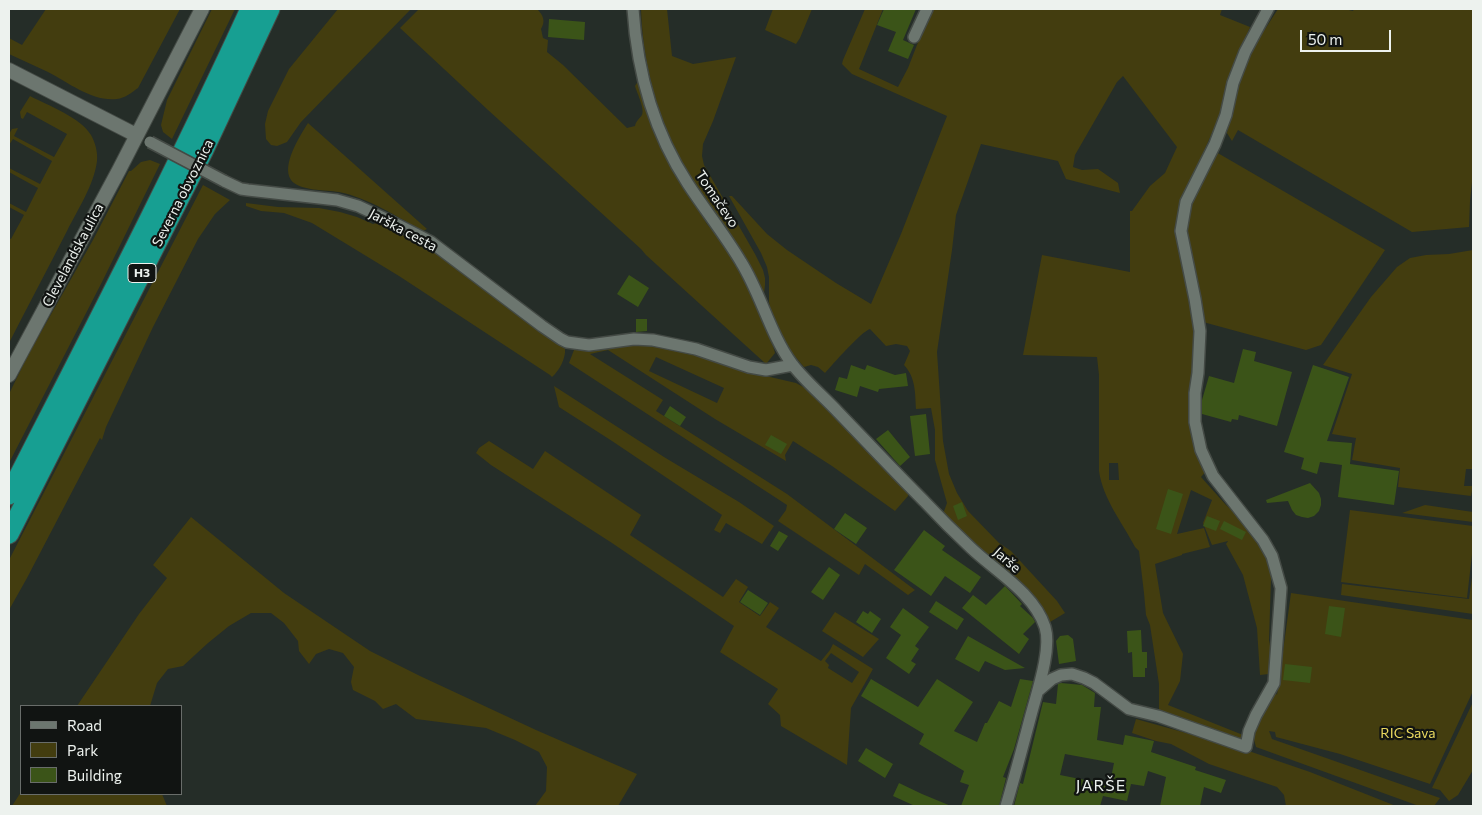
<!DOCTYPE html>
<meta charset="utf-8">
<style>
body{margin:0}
#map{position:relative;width:1482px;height:815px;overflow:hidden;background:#252d28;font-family:Commissioner,sans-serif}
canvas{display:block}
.frame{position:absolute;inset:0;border:10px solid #edf2ee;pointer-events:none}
.legend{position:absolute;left:20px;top:705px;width:162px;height:90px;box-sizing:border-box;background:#111412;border:1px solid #696d6a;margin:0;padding:6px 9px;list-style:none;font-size:15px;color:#edf2ee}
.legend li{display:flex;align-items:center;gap:10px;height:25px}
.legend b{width:25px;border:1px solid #696d6a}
.scale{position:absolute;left:1300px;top:30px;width:91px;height:22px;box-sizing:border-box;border:2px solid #edf2ee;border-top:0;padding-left:6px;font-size:15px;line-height:18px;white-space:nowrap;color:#edf2ee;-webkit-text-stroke:4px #111412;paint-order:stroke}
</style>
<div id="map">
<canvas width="1482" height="815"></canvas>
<div class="frame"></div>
<ul class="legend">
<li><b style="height:6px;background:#6c766f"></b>Road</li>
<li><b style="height:14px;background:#433d0f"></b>Park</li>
<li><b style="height:14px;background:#3b5418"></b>Building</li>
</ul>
<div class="scale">50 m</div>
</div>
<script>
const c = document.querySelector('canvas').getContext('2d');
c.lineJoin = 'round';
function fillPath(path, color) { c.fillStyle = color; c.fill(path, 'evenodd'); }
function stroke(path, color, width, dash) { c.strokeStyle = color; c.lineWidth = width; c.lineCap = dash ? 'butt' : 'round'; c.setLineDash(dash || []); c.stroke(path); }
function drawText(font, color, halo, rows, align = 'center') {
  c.font = font + ' Commissioner,sans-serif'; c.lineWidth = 4.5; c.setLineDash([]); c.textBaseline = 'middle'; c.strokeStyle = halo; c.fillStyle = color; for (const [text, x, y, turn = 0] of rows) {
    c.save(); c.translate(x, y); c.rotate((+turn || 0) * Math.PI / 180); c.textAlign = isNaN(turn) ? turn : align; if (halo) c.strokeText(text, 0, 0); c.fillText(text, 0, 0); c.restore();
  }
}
fillPath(new Path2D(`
 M46,9h134l-42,79c-7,5 -13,10 -21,11 -24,3 -48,-16 -69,-27 -13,-6 -26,-12 -39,-18v-16l13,7z
 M212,9h23l-63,130 -9,-7 -2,-7 6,-25z
 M338,9h73l-110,113 -14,20 -10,4 -6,-1 -5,-6 -1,-15 3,-13 21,-42z
 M419,9h118c6,6 9,12 4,20l2,9 5,2 -1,12 16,13 64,63 8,-2c1,-5 4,-7 7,-11 3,-6 -5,-22 -7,-29l5,-8 36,96 31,50 15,18 20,31 31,73 2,7 -9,11 -120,-109 -5,-6 -153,-139 -88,-82z
 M641,9h26l5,47 21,8 43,-7 -23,64 -10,23 -1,12 2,9 51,89 8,16 2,8v7l-1,8c-18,-39 -46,-71 -68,-107 -34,-53 -53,-114 -55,-177z
 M773,9h39l-12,29 -4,6 -31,-14z
 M865,9h18l-24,60 39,18 10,-19 23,-59h291l-2,6 30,12 -23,56 -7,32 -36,81 -6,26 19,113 -6,56 16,79 -6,7 25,28 21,19 13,15 14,37 -3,2 -2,62 3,16 -3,18 -9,1 -3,-47 -14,-53 -17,-31 2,-3 -16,4 -9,-22 9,-23 -21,-10 -14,44 27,-6 6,19 -28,7v1l-27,9 8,49 20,41 -3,27 -12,24 75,30 -3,8 -81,-28v-31l-9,-59 -4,-10 -2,-22 -5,-42 -4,-4c-13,-25 -32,-48 -36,-76v-96l-2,-18 -74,-2 19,-100 88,17v-61h2l18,-25 15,-13 12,-26 -54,-71 -6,6 -42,73 -2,12 9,3 16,-1 20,14 2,10 -54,-14 -8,-18 -77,-17 -25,71 -4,35 -15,102 6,89 6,33 8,19 11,18 31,32 12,8 46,50 8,12 -15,9c-9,-25 -34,-41 -54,-58 -18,-16 -36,-32 -53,-50l4,-11 -12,-43v-30l-4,-22 -15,1c-1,-16 0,-31 -12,-44l6,-14 -3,-5 -11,-2 -10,2 -16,-17c-8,2 -38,36 -45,44l-7,-6 -7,-2 -7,2 -12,-14 -20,-36 -3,-15v-25l-2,-10 -6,-14 -32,-57h3l35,38 20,16 49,33 35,21 30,-70 46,-118 -95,-42 -10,-10 1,-4zM1109,463h9l1,17h-10z
 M1278,9h66l9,2 1,-2h119v164l-3,28 -1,26 -57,5 -174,-102 -6,11 -5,-8 10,-50 12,-29z
 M30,96c19,10 50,21 61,39 4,7 7,17 6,26 -3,24 -19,48 -30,70 -19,37 -39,75 -58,112v-105l2,1 13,-24 -15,-8v-4l17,9 12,-24 -29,-16v-4l31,16 12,-23 -39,-22 -4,6v-11l3,-5 6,-1 -4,8 40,21 13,-23 -40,-22 -4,7 -2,-1 -1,-6z
 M308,123l119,106 -4,2c-26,-14 -54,-33 -84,-39 -13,-2 -40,-1 -48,-12 -10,-15 9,-44 17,-57z
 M1216,152l169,98 -64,95 -15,5 -103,-28 -18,-88 6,-33z
 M150,160l10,4 -58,118 -93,181v-69l19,-39 65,-115 36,-69h2l10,-9z
 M203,185l27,15 -15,14 -17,25 -45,88 -47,100 -4,13 -2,-2 -73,140 -18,32v-50z
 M246,203l32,4 41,1 21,4 17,5 16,7 3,-1 15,4 36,18 138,104c1,9 -6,22 -13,28l-2,-2 -151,-99 -87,-53 -28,-10 -23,-2 -15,-5z
 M1473,250v219h-7l-2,17h9l-2,10 -73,-9 2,-19 -48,-8 4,-22 -24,-4 20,-60 -29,-9 48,-68 26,-30 13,-9 16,-3 23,-1z
 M638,342l59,13 43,15 56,13 11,6 48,46 5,10 4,4 5,1 39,40v6l-13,15 -63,-45 -39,-25 -8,14 1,6 -71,-42 -107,-69 -18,4 73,46 -7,11 131,83 128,96 -7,5 -43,-31 -6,11 -81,-54 8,-11 1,-5 -218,-142 5,-13 14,-1zM656,357l68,31 -7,15 -68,-32z
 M554,386l110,71 75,45 35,24 -12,18 -36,-21 -6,10 -6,-3 8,-15 -110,-74 -53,-34z
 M489,441l44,28 12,-18 96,64 -11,20 93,62 13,-18 12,8 -9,15 21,14 10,-14 9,6 -13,19 55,34 9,-11 3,-6 40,25 -22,39 -4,57 -66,-39 -1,-11 -12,-11 10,-15 -58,-37 14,-26 -122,-83 -121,-78 -15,-12 3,-5zM831,653l28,19 -7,11 -24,-15 1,-3 -4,-4z
 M1425,505l48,7v10l-71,-9z
 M1350,510l123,16v20l-6,52 -126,-16z
 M191,517l93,76 86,58 50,25 116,54 101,44 -19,32h-83l11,-15 1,-24 -8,-15 -24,-12 -29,-12 -70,-9 -20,-15 -13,5 -8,-8 -22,-11 -2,-8 3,-15 -11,-14 -14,-4 -13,5 -7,10 -10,-13 -1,-10 -14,-18 -13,-10h-20l-22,13 -21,17 -25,23 -15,3 -11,14 -7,23h-73l62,-92 28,-36 -14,-13z
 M1473,570v44l-132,-19 1,-11 127,15z
 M1291,593l182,27v71l-43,93 -90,-30 -64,-17 -1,-5 -6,-1 3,8 168,59 -6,8h-15l-163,-59 -3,-11 2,-11 20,-34 2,4z
 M835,612l44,27 -16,18 -41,-26z
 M1473,702v68l-15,25 -9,6 -9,-11 -8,-2z
 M1136,719l104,29 70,24 86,34h-110l-2,-11 -7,-8 -68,-23 -38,-20 -15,-3 -24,-8z
 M21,792v2h141l5,12h-155z`), '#433d0f');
fillPath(new Path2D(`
 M884,9h32l-13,31 11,5 -6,14 -20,-8 8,-19 -19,-7z
 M549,19l36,3 -1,18 -36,-3z
 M629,275l20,13 -11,19 -21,-13z
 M636,319h11v12l-11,1z
 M1243,349l13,3 -2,9 38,11 -15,54 -38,-11 -1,5 -6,-1 -1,3 -29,-8v-14l7,-24 25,7z
 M851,365l14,5 2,-5 28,10 11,-2 2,13 -29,3 -1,3 -18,-6 -3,11 -22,-7 4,-13 8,2z
 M1313,365l36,12 -22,64 25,2 -2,21 49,7 -5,34 -56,-8 4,-32 -22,-3 -3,12 -16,-5 3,-11 -20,-6z
 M670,406l16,11 -6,9 -16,-10z
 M926,414l4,40 -15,2 -5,-40z
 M888,430l22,27 -10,9 -24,-27z
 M771,435l16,9 -6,10 -16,-9z
 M1310,483l9,10 2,6v6l-2,6 -5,5 -6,2 -6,-1 -6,-2 -4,-5 -4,-9 -21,2 -1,-3z
 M1168,489l15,5 -12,40 -15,-5z
 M962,502l5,14 -9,4 -5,-14z
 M845,513l22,15 -11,16 -22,-15z
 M1207,516l13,5 -4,10 -13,-5z
 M1224,521l22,11 -4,8 -22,-11z
 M924,530l21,16 -3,4 39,27 -11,16 -25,-17 -14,20 -37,-26z
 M779,531l9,5 -10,15 -8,-5z
 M829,567l11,8 -17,25 -12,-8z
 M1005,586l17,18 -2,2 13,12 2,4 -12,12 6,5 -10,15 -57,-46 11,-13 13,10z
 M748,590l20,13 -8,12 -20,-13z
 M936,601l28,18 -7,11 -28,-18z
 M1329,606l16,2 -4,29 -16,-3z
 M903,608l26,19 -14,19 4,3 -8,12 5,3 -7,10 -23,-16 15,-23 -11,-8z
 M863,611l5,3 2,-3 11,8 -9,14 -16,-11z
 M1141,630l1,22h5v16h-2v9h-12l-1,-25 -4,1 -1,-22z
 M1068,635l5,4 3,22 -17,3 -3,-23 4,-5z
 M968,636l57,32 -20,2 -20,-9 -6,11 -24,-13z
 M1285,664l27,3 -2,16 -27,-3z
 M871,679l47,28 19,-28 36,23 -19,29 23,11 8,-19h2l12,-22 12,6 9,-28 13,2 -19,68 -11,28 3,1 -7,28h-38l8,-21 -9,-3 4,-11 -45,-27 5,-10 -63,-38z
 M1061,683l21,2 13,8 -1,14h7l-4,33 26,5 2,-10 29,6 -3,11 45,15 -1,3 31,10 -5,13 -17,-6 -4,19h-40l6,-29 -18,-6 -4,15 -13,-2 -4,17 -24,-5 -3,10h-49l-23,-1v1h-14l6,-23 3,1 20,-82 13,2 2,-20zM1065,754l49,9 -4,20 -15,-4v3l-35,-7z
 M866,748l27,16 -8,14 -27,-17z
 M899,783l23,11 29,12h-36l-22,-10z`), '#3b5418');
const minor = new Path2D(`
 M633,9c4,61 21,123 55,175 17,26 37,51 53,78 20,32 29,72 51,102 13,17 31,32 46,48 29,30 57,60 86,89 15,16 31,32 47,47 24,23 63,45 74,79 7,22 -8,65 -14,88 -8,30 -16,61 -25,91
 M914,37l13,-28
 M224,181l17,8 7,1 89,10 21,6 32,15 41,21 111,84 19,13 6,3 22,3 45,-6 19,1 43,9 53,18 17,3 27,-5
 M1038,691l14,-12 9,-4 11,-1 12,4 10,5 35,26 29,7 88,31 3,-16 7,-16 18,-32 7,-95 -9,-32 -9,-16 -50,-64 -12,-26 -6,-28v-29l3,-20 2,-42 -5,-32 -14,-68 5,-29 29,-58 11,-29 7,-32 12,-31 23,-43`);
const tertiary = new Path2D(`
 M9,70l127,65
 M9,375l110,-205 83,-161`);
const trunk = new Path2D(`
 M9,495c82,-161 166,-322 241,-486
 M9,534l194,-382 67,-143`);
stroke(minor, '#444a45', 14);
stroke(tertiary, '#444a45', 16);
stroke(trunk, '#444a45', 21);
stroke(minor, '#6c766f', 11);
stroke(tertiary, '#6c766f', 14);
stroke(trunk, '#179f92', 19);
const minorBridge = new Path2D(`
 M150,142l74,39`);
stroke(minorBridge, '#444a45', 14, []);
stroke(minorBridge, '#6c766f', 11);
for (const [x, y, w] of [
 [142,273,28]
]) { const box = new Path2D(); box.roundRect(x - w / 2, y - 9.5, w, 19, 4); c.fillStyle = '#111412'; c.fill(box); stroke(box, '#edf2ee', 1); }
drawText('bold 12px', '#edf2ee', null, [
 ["H3",142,273]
]);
drawText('14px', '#edf2ee', '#111412', [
 ["Severna obvoznica",183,193,-63],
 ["Tomačevo",717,199,56],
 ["Jarška cesta",403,230,28],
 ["Clevelandska ulica",73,255,-62],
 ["Jarše",1007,560,41]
]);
drawText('14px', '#ead95f', '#111412', [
 ["RIC Sava",1408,733]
]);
c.letterSpacing = '1px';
drawText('16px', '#edf2ee', '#111412', [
 ["JARŠE",1101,786]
]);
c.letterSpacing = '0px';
</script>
